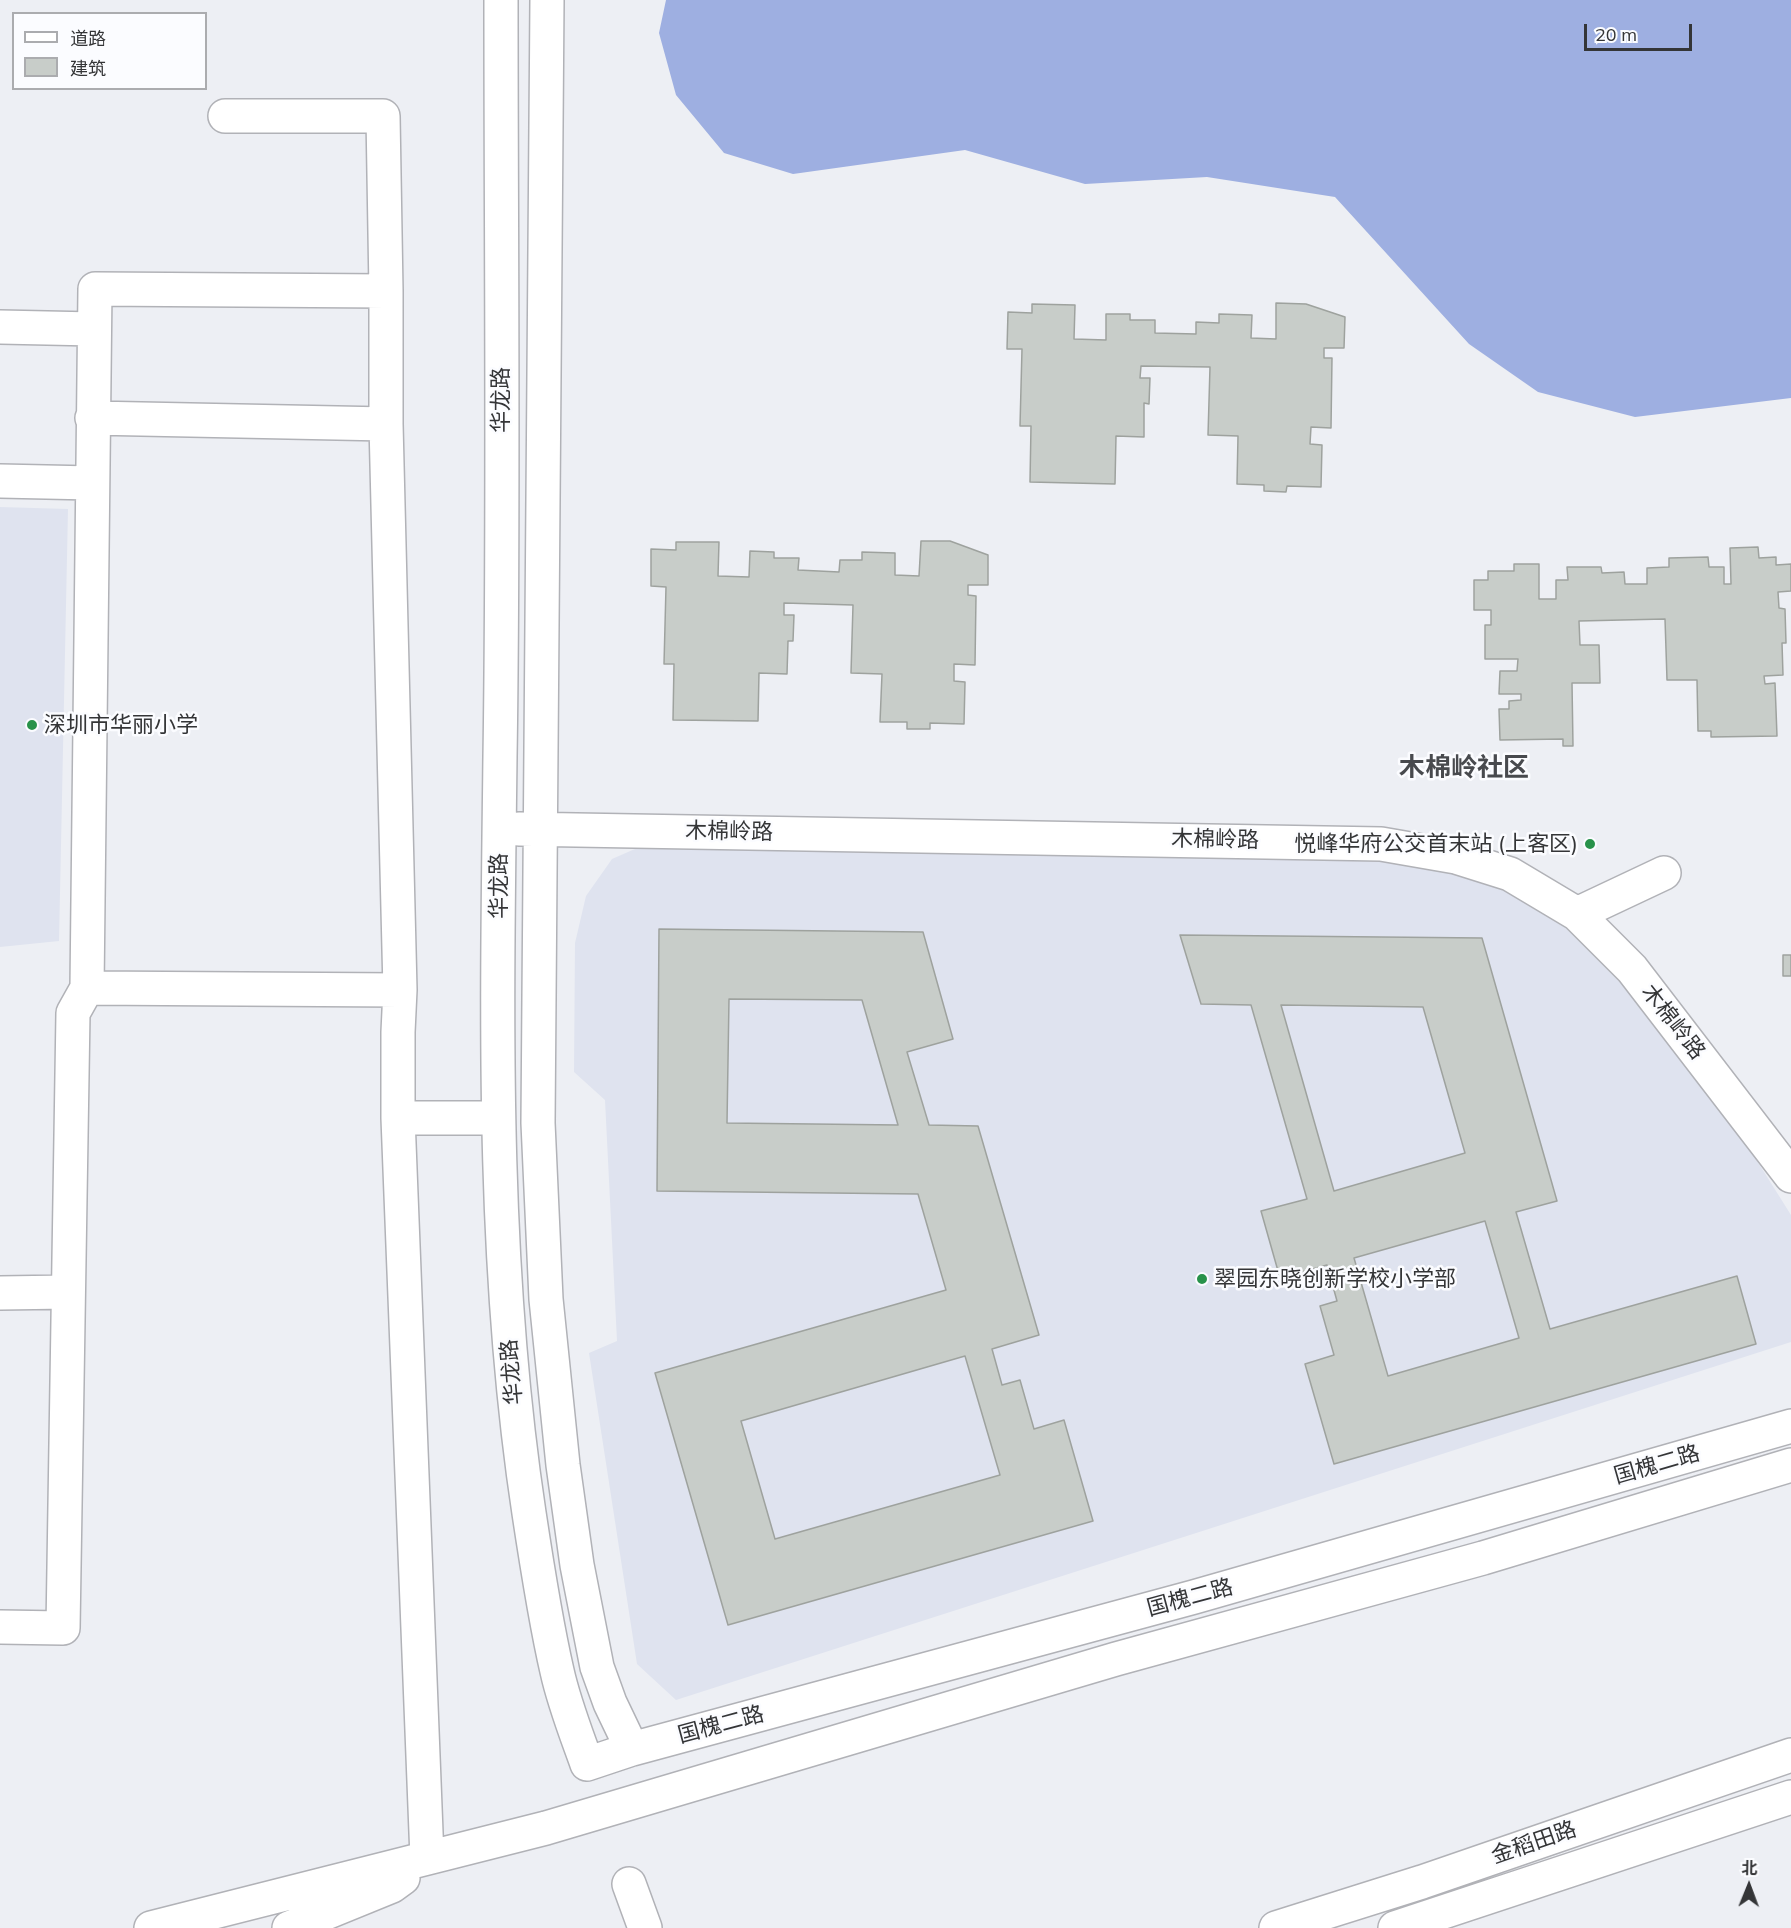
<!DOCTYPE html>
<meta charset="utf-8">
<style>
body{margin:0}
#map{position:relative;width:1791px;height:1928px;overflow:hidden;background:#edeff4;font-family:Mulish,"Noto Sans SC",sans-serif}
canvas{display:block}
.legend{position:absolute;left:12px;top:12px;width:195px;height:78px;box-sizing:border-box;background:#fbfcff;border:2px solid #abacaf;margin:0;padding:8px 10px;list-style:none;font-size:18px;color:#343537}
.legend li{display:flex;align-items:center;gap:12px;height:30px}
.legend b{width:30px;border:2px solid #abacaf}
.north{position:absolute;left:1719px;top:1856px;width:60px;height:60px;-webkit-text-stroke:4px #fbfcff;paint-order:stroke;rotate:1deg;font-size:16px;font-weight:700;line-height:24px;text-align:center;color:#343537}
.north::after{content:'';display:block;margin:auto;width:21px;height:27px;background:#343537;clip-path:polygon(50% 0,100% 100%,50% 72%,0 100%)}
.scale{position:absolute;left:1584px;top:24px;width:108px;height:27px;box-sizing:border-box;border:3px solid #343537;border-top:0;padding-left:8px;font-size:18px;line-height:21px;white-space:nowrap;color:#343537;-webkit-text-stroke:4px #fbfcff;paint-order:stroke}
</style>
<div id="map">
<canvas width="1791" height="1928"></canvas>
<ul class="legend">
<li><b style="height:8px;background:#fff"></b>道路</li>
<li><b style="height:16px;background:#c8cdc9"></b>建筑</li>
</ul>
<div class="north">北</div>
<div class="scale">20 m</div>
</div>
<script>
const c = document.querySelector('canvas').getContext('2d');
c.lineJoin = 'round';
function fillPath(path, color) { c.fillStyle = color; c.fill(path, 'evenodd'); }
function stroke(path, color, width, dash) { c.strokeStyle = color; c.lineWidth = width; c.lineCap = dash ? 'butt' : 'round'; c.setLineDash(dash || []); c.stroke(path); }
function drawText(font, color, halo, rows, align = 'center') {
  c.font = font + ' Mulish,"Noto Sans SC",sans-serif'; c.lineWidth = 5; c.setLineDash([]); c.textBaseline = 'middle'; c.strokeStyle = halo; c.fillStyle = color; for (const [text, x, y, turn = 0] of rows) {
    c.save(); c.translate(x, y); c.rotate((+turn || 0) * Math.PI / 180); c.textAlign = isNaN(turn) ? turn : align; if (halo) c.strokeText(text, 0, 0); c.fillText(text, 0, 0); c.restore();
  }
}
fillPath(new Path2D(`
 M0,507l68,2 -9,432 -59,6z
 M644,845l810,12 165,84 172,274v127l-1115,358 -39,-36 -48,-311 28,-12 -12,-241 -31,-28 1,-129 11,-47 26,-37z`), '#dfe3ef');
fillPath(new Path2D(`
 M666,0h1125v398l-156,19 -97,-25 -69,-48 -134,-147 -128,-20 -122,7 -120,-34 -172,24 -69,-21 -48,-58 -17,-62z`), '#9eafe1');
const building = new Path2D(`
 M1276,303l30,1 39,13 -1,31h-20v10h8l-1,70 -20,-1 -1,17 12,1 -1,42 -34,-1 -1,6 -22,-1v-6l-27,-1 1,-48 -30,-1 2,-68 -69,-1 -1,12h10l-1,26 -5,-1v34l-28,-1 -1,48 -85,-2 1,-56h-11l2,-77h-15l1,-37 24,1v-9l43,1 -1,34 32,1v-26h24v6h25v13l41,1v-12l23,1v-9l33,1 -1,23 25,1z
 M921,541h29l38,14v30h-20v10l8,1 -1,69 -21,-1v17l11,1 -1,42 -34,-1v6h-23v-7h-27l2,-48 -31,-1 2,-68 -69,-2v12h10l-1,26h-5l-1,33 -28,-1 -1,48 -85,-1 1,-56h-10l2,-77 -15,-1v-37l25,1v-8h43l-1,34 31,1 1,-26 24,1v6h25l-1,12 41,2 1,-12h22v-8l33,1v22l24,1z
 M1758,547l1,11 17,-1v8l15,-1v27l-13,1 1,16 6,1 1,34h-4l1,32 -19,1 1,8 10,-1 2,53 -66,1v-6h-13l-1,-51h-30l-2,-61 -86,2 1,24h19l1,38h-28l1,63h-10v-7l-63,1 -1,-31h10v-8l12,-1v-6h-22l1,-23h17l1,-12h-33v-34h6v-15h-17v-30h14v-9h26v-7h25v35h17v-19h12l-1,-13h34l1,6 22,-1 1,12h22v-16l22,-1v-9l39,-1 1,10h15v17h7l-1,-36z
 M659,929l264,3 30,107 -46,13 22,73 49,1 61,209 -47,14 10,36 18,-5 14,49 30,-9 29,101 -365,104 -73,-252 291,-83 -28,-96 -261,-3zM729,999l133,1 36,125 -171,-2zM965,1356l35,119 -225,64 -34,-118z
 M1180,935l302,3 75,263 -41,11 34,117 187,-53 19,68 -422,120 -29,-100 29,-9 -14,-49 17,-5 -10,-36 -47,13 -19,-67 46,-12 -56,-194 -50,-1zM1281,1005l142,2 42,146 -131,38zM1485,1221l34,117 -131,38 -34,-118z
 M1783,955h8v21h-8z`);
fillPath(building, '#c8cdc9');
stroke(building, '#9ea29e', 1.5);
const minor = new Path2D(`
 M501,0c0,252 3,505 -1,757 -3,253 -9,506 29,756 8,53 16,106 28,158 7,32 19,62 30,93l45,-15 562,-152 597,-171
 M547,0l-9,1123 8,176 17,166 14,100 20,102 13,36 22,46
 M225,116h158l3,175v133l14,566 -2,42v86l29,740
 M0,327l94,2
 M92,418l294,6
 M0,481l92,2
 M519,829l862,15 75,13 54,17 67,40 55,55 159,207
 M1577,914l87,-41
 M87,988l8,-699 291,2
 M398,1118h100
 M0,1293l68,-1
 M0,1627l63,1 10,-615 14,-25 313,2
 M629,1884l16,44
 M151,1928l395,-100 570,-169 367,-101 308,-93
 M289,1928l103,-42 11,-8
 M1276,1928l146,-46 369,-127
 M1395,1928l396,-131`);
stroke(minor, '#b1b2b7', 36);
stroke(minor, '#fff', 33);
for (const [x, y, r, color] of [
 [32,725,6,"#28924a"],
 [1590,844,6,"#28924a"],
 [1202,1279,6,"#28924a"]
]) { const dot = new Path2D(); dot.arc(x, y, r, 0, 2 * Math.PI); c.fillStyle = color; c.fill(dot); stroke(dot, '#fbfcff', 2); }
drawText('22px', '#343537', '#fbfcff', [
 ["华龙路",501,400,-90],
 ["木棉岭路",729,832,1],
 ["木棉岭路",1215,840,1],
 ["华龙路",499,886,-90],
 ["木棉岭路",1673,1022,52],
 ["华龙路",512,1372,-95],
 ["国槐二路",1657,1465,-16],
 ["国槐二路",1190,1598,-15],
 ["国槐二路",721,1725,-15],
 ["金稻田路",1534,1843,-19]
]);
drawText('22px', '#343537', '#fbfcff', [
 ["深圳市华丽小学",44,725],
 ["悦峰华府公交首末站 (上客区)",1578,844,"right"],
 ["翠园东晓创新学校小学部",1214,1279]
], 'left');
drawText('bold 26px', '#484a4e', '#fbfcff', [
 ["木棉岭社区",1464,768]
]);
</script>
